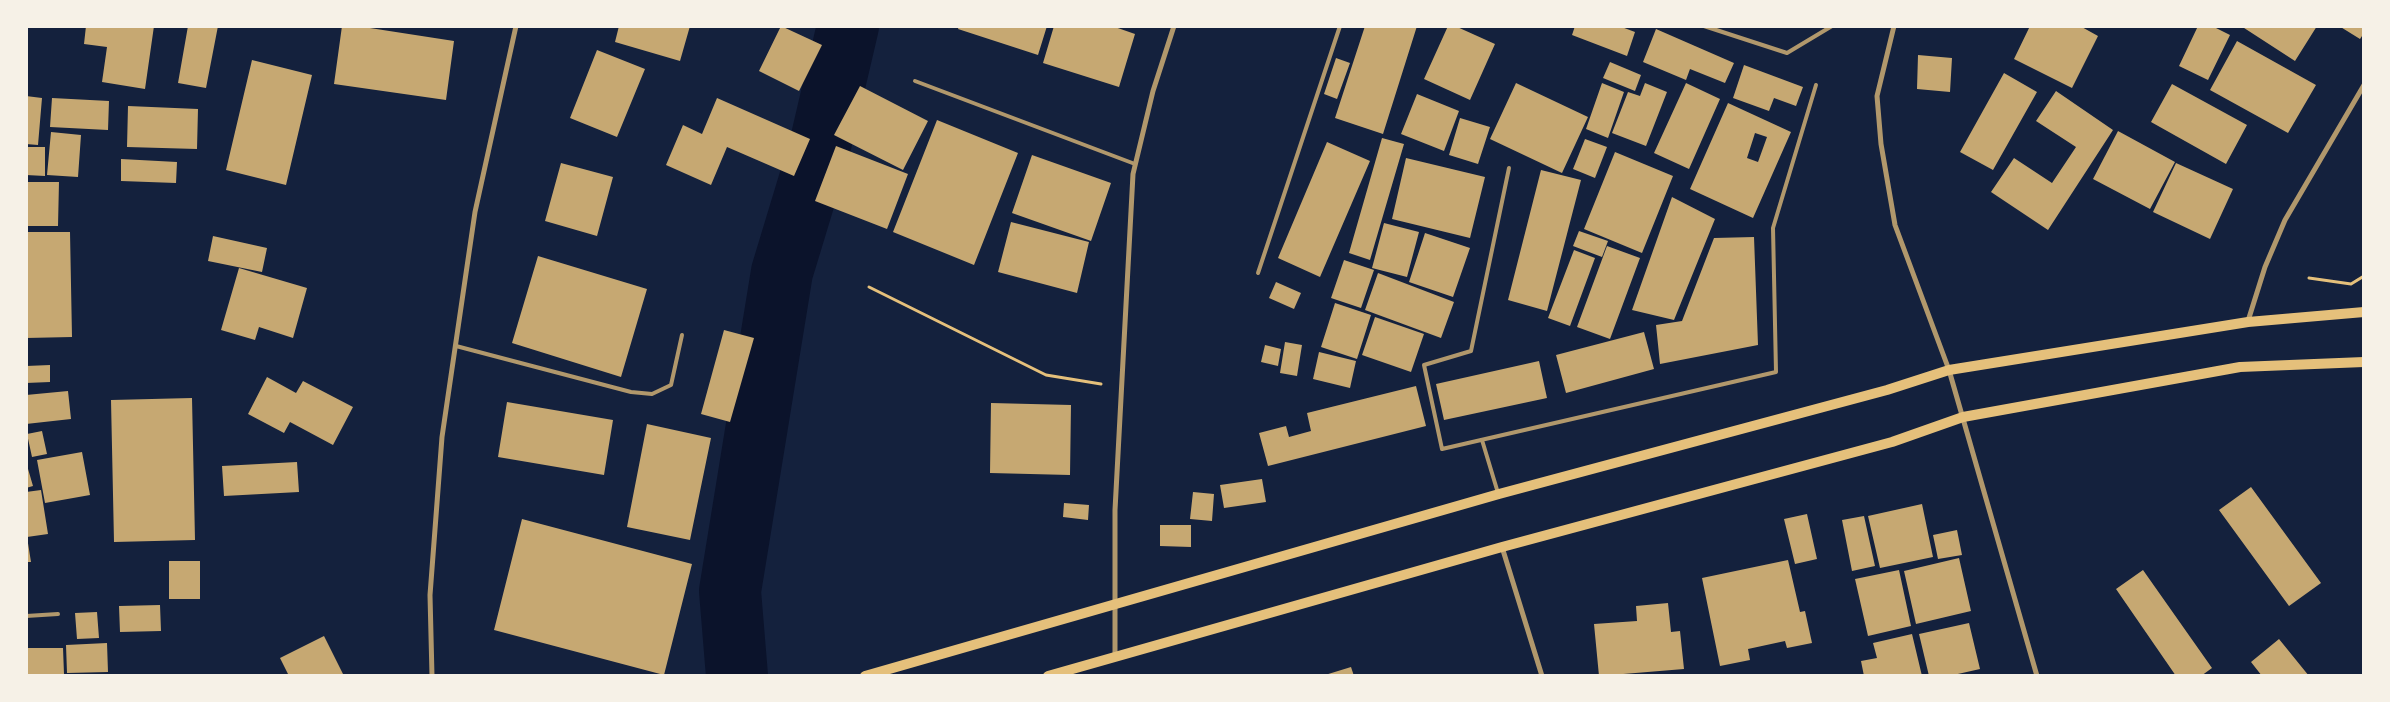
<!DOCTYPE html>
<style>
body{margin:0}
#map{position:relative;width:2390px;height:702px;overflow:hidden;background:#14213d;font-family:Literata,serif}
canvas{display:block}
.frame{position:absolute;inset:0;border:28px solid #f6f1e7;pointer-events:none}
</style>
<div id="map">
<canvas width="2390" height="702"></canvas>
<div class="frame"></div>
</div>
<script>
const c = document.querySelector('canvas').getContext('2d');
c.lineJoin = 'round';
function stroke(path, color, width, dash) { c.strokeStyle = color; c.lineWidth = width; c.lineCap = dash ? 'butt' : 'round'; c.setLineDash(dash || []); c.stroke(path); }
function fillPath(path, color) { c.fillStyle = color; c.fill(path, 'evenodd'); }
stroke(new Path2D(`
 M737,676l-7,-85 52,-319 37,-122 29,-124`), '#0b132b', 62);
fillPath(new Path2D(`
 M86,26h68l-9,63 -43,-7 5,-35 -23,-3z
 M188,26h30l-12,62 -28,-5z
 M342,26h15l97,15 -8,59 -112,-16z
 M619,26h71l-10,35 -65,-19z
 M781,26l41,19 -23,46 -40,-20z
 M959,26h88l-9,29 -80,-26z
 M1054,26h58l23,8 -16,53 -76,-24z
 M1365,26h52l-34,108 -48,-16z
 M1448,26h7l40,18 -25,56 -46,-21z
 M1575,26h44l16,6 -8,24 -55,-21z
 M2030,26h50l18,10 -26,52 -58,-29z
 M2198,26h14l18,9 -22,45 -29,-14z
 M2241,26h76l-22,35z
 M2339,26h25v7l-4,6z
 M1656,29l78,34 -9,20 -35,-14 -4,11 -43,-18z
 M2237,41l79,44 -28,48 -78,-43z
 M597,50l48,19 -28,68 -47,-19z
 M1918,55l34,3 -2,34 -33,-3z
 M1336,58l14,5 -13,36 -13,-5z
 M252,60l60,15 -26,110 -60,-15z
 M1610,62l31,13 -6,16 -32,-13z
 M1744,65l59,22 -7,19 -22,-8 -5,13 -36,-13z
 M2004,73l33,19 -44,78 -33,-18z
 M1516,83l72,34 -26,56 -72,-34z
 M1602,83l22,9 -16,46 -22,-9z
 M1645,83l22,9 -21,54 -34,-13 16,-41 12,4z
 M1686,83l34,16 -31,70 -35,-16z
 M2172,84l75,41 -21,39 -75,-42z
 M860,86l68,35 -25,49 -69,-35z
 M2056,91l57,39 -65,100 -57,-38 23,-34 38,25 24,-36 -40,-26z
 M1417,94l42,17 -15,40 -43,-17z
 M26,96l16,2 -4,47 -12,-1z
 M52,98l57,3 -1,29 -58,-3z
 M717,98l93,41 -16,37 -67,-29 -16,38 -45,-20 17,-40 19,9z
 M1728,103l63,29 -38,86 -63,-29zM1755,133l12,4 -9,25 -11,-4z
 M128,106l70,3 -1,40 -70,-2z
 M1460,118l30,9 -12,37 -29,-9z
 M937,120l81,33 -44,112 -81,-33z
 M2118,131l57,31 -25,47 -57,-30z
 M51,132l30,3 -3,42 -31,-2z
 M1382,138l22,6 -34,116 -21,-7z
 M1585,139l22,8 -12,31 -22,-9z
 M1327,142l43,19 -50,116 -42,-19z
 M836,146l72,28 -21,55 -72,-28z
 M26,147h19v29l-19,-1z
 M1615,152l58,24 -31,77 -58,-24z
 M1032,155l79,28 -20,58 -79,-28z
 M1406,158l79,19 -15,61 -78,-19z
 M121,159l56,3 -1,21 -55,-2z
 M561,163l52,14 -16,59 -52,-15z
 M2176,163l57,26 -23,50 -57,-27z
 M1541,170l40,10 -34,131 -39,-11z
 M26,182h33l-1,44h-32z
 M1672,197l43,22 -41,101 -42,-10z
 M1011,222l78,20 -12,51 -79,-21z
 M1384,223l35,9 -12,45 -35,-9z
 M1579,231l29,10 -6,16 -29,-11z
 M26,232h44l2,105 -46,1z
 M1425,233l45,15 -17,49 -44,-15z
 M213,236l54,12 -5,24 -54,-11z
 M1754,237l4,108 -98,19 -4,-39 26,-4 32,-83z
 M1607,246l33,12 -30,81 -33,-12z
 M1574,250l21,8 -25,68 -22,-8z
 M538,256l109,33 -26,88 -109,-34z
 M1344,260l30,10 -13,38 -30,-10z
 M239,268l68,20 -14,50 -34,-11 -4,13 -34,-10z
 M1378,273l76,29 -13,36 -76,-28z
 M1276,282l25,11 -7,16 -25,-11z
 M1335,303l36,12 -14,44 -36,-12z
 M1375,317l49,17 -13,38 -49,-17z
 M724,330l30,8 -24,84 -29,-8z
 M1644,332l10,37 -88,24 -10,-38z
 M1285,342l17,3 -5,31 -17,-3z
 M1265,345l16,4 -3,17 -17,-4z
 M1319,352l37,9 -6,27 -37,-9z
 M1539,361l8,37 -103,22 -8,-36z
 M50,365v17l-24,1v-17z
 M267,377l29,16 7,-12 50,26 -20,38 -43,-23 -6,11 -36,-19z
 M1416,386l10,40 -158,40 -9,-33 27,-7 3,11 22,-6 -4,-18z
 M68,391l3,28 -45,5v-29z
 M192,398l3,142 -81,2 -3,-142z
 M507,402l106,18 -9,55 -106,-18z
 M991,403l80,2 -1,70 -80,-2z
 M647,424l64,14 -21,102 -63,-13z
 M42,431l5,23 -15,3 -5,-23z
 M82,452l8,43 -45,8 -8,-43z
 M26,462l7,24 -7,2z
 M297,462l2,30 -75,4 -2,-30z
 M1262,479l4,23 -42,6 -4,-23z
 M2251,487l70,96 -32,23 -70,-96z
 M41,490l7,44 -21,3 4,25h-5v-70z
 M1193,492l21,2 -2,27 -22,-2z
 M1064,503l25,2 -1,15 -25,-3z
 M1922,504l11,53 -53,11 -12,-52z
 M1807,514l10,45 -22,5 -11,-45z
 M1864,516l11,50 -23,5 -10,-51z
 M522,519l170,45 -28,111 -170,-45z
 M1160,525h31v22l-31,-1z
 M1957,530l5,25 -24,4 -5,-24z
 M1959,558l12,53 -55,13 -12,-53z
 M1788,560l12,52 5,-1 7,32 -25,5 -2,-7 -37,8 2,11 -30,6 -18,-88z
 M169,561h31v38h-31z
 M1899,570l12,56 -43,10 -13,-57z
 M2143,570l69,98 -11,8h-25l-60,-87z
 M1668,603l3,29 9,-1 4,38 -85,7 -5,-52 43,-3 -1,-15z
 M160,605l1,26 -41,1 -1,-26z
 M97,612l2,26 -22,1 -2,-26z
 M1969,623l11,46 -31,7h-20l-10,-42z
 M1912,634l10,42h-58l-3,-15 16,-3 -4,-15z
 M324,636l20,40h-55l-9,-18z
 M2279,639l30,37h-47l-11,-14z
 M107,643l1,29 -41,1 -1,-28z
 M26,648h37l1,26 -38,1z
 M1351,667l3,9h-29v-1z`), '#c6a872');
stroke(new Path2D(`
 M2309,278l42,6 13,-8
 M869,287l177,88 55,9`), '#e5c07b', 3);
stroke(new Path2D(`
 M1704,26l83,27 45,-27
 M915,81l220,83
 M1509,168l-38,183 -47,14 18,84 334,-77 -3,-144 43,-143
 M1258,273l82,-247
 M456,346l175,46 21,2 19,-9 11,-50
 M1482,440l16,53
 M26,616l32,-2
 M253,676h8`), '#b1986c', 4);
stroke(new Path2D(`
 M1894,26l-17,70 4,48 14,81 54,145 88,306
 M2248,321l17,-54 20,-47 79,-135
 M1502,547l40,129
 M1115,657v-147l18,-336 20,-83 21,-65
 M432,676l-2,-81 12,-158 33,-225 41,-186`), '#b1986c', 5);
stroke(new Path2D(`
 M865,676l634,-182 388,-104 62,-20 299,-48 116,-10
 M1048,676l454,-129 390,-105 71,-25 277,-50 124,-5`), '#e5c07b', 10);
</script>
